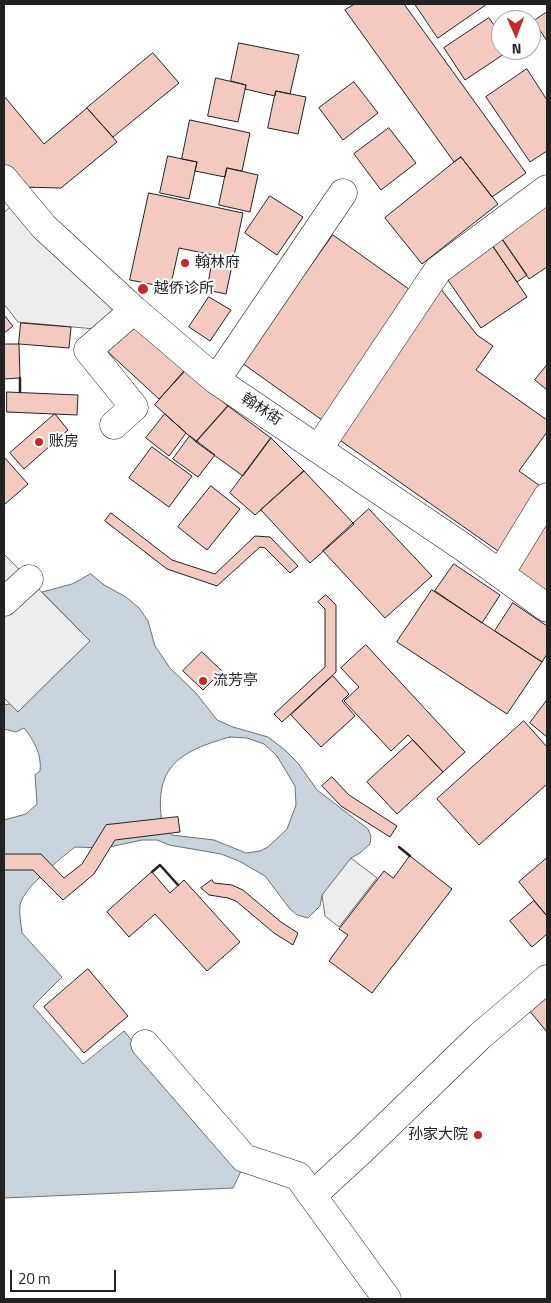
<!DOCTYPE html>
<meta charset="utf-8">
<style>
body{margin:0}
#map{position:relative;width:551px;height:1303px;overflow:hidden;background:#fff;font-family:"Titillium Web",sans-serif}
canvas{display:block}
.frame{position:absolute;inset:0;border:5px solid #222;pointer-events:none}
.north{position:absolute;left:491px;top:10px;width:50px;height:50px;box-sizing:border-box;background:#fff;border:1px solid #a7a7a7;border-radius:50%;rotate:178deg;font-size:14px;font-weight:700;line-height:20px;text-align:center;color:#222}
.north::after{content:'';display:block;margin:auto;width:18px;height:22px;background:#c62828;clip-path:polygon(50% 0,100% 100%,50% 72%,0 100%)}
.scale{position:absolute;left:10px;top:1270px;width:106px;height:22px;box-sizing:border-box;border:2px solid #222;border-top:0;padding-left:6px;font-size:15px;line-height:18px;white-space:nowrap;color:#222;-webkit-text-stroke:4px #fff;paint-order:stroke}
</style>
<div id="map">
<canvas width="551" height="1303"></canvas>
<div class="frame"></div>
<div class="north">N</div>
<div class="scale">20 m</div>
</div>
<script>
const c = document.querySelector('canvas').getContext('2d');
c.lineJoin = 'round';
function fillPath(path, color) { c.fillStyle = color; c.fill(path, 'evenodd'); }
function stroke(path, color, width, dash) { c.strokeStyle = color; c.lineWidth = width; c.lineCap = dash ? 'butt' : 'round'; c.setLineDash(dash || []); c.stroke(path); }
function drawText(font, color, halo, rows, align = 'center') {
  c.font = font + ' "Titillium Web","Noto Sans SC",sans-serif'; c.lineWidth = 4; c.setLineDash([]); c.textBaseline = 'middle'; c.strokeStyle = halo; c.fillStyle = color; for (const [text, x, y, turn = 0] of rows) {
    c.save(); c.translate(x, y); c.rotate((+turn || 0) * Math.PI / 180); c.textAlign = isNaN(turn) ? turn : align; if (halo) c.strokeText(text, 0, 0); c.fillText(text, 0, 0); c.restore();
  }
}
const parking = new Path2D(`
 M16,202l107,108 -28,19 -77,-7 -14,-18v-91z
 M4,554l86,87 -72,71 -14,-14z
 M351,858l26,20 -38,49 -14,-11 -3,-21z`);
fillPath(parking, '#ededed');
stroke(parking, '#6f6f6f', 1);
const water = new Path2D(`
 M91,574l13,11 22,12 13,11 9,13 7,25 15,22 26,25 21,27 16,7 35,10 17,13 13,13 19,27 51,39 3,7 -1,8 -10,9 -9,5 -29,37 -2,11 -12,12 -11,-3 -7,-6 -25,-33 -26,-15 -18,-7 -52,-9 -12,-5h-15l-37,8 -30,-1c-14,11 -52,41 -55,58 -1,9 1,19 2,28l40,44 -29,29 50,58 41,-33 117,140 -8,17 -229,10v-378l22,-6 11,-10 -2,-29 5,-4c2,-16 -6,-31 -16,-43l-8,4 -12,-3v-24l6,-1 8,8 72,-71 -48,-49 30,-8zM230,737l17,1 17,6 13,12 18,30 1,19 -9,24 -19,18 -8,4 -14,2 -32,-13 -42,-5 -9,-6c-11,-60 13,-77 67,-92z`);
fillPath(water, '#c7d3dd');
stroke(water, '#6f6f6f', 1);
const building = new Path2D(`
 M355,4h49l122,169 -34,24 -31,-40 -7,5 -109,-152z
 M415,4h72l-49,34z
 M547,12v29l-13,-20z
 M489,18l12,17v15h9l-45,30 -21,-32z
 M239,43l60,12 -9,39 -14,-3 -1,5 -30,-7 1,-4 -15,-4z
 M153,53l26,30 -66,54 -26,-29z
 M527,69l20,31v51l-17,11 -44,-65z
 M216,78l30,7 -8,37 -30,-6z
 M354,82l24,31 -35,27 -24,-32z
 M276,91l30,6 -8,37 -30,-6z
 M4,96l40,48 43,-36 30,34 -56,46 -40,-1 -17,-19z
 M190,120l60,13 -8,38 -15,-3 -2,9 -30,-6 2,-9 -15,-3z
 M389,128l27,35 -35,27 -27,-36z
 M168,156l29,6 -8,37 -29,-6z
 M461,157l37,47 -76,60 -37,-46z
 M227,168l31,7 -8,37 -31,-7z
 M149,193l94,20 -17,81 -19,-4 6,-35 -34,-7 -9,40 -40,-8z
 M270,196l33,21 -26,38 -32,-22z
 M547,204v63l-18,12 -29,-43z
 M333,235l80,57 -91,128 -80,-57z
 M500,236l27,39 -10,7 -27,-40z
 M490,242l37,55 -46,31 -38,-55z
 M440,288l37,47 16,11 -17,24 71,50v12l-28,39 24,17 -45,63 -164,-115z
 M209,297l22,13 -21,31 -21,-14z
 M4,315l9,11 -9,7z
 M135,322l52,47 -28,30 -51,-47z
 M21,323l50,4 -2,21 -50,-4z
 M4,344h15l1,34 -16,1z
 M547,365v25l-12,-10z
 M186,369l42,37 -32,36 -41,-37z
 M7,392l71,3 -1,20 -70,-3z
 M228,406l43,32 -28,38 -47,-34z
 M55,414l13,16 -44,39 -14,-16z
 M165,414l21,19 -17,23 -23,-18z
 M190,436l25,19 -17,22 -25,-18z
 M271,438l33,33 -49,44 -25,-22z
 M152,447l40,29 -23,31 -40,-29z
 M4,457l24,27 -24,21z
 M304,471l50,53 -44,39 -49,-53z
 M211,486l29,23 -33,41 -29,-23z
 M369,509l63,67 -47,42 -62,-67z
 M111,513l61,47 43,14 40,-38 15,1 28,29 -8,7 -25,-25 -5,-1 -43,39 -50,-17 -62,-48z
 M547,521v70l-33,-23z
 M454,564l46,31 -18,28 -47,-32z
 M432,590l110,72 -35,52 -110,-72z
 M326,595l10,10v67l-54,50 -8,-8 51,-47v-58l-7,-7z
 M513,603l34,23v28l-5,8 -47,-31z
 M366,645l99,107 -22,20 -35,-37 -17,16 -47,-50 15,-14 -18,-19z
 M202,652l20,19 -19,19 -20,-19z
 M333,676l16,18 -7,7 13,15 -34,31 -30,-32z
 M547,700v37l-17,-14z
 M524,721l23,26v37l-68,61 -42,-46z
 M413,740l30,32 -46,42 -30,-32z
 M332,777l17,18 48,31 -7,11 -49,-31 -19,-20z
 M178,817l2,15 -65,8 -21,34 -31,26 -30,-30h-29v-16h37l23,24 18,-14 24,-39z
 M410,856l42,33 -80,104 -43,-32 19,-26 -9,-6 45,-58 9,7z
 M547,858v58l-28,-34z
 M152,872l18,21 14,-13 56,62 -33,29 -52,-57 -26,23 -22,-25z
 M212,880l2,3 18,2 11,5 38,32 17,11 -5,12 -19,-12 -38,-32 -8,-3 -19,-3 -8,-7z
 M534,901l13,15v18l-15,13 -22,-26z
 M88,969l40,47 -44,37 -40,-46z
 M547,993v39l-19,-23z`);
fillPath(building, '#f3c9c0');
stroke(building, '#222', 1);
const minor = new Path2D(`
 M4,179l40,48 90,83 82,70 247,167 84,61
 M216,380l127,-187
 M114,425l20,-18 -46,-57 46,-40
 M319,448l119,-178 109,-81
 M500,574l47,-77
 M4,602l25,-23
 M145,1044l99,114 54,18 89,123
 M313,1195l51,-47 116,-112 67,-57`);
stroke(minor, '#222', 29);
stroke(minor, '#fff', 28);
stroke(new Path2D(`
 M20,392v-14
 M399,847l11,9
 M152,872l8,-7 18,20`), '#222', 2.5);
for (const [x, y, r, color] of [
 [185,263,5,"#c62828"],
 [143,289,6,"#c62828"],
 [39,442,5,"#c62828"],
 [203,681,5,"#c62828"],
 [478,1135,5,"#c62828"]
]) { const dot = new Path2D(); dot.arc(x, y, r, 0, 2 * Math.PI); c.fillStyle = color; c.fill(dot); stroke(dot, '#fff', 2); }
drawText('15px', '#222', '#fff', [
 ["翰林府",195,263],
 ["越侨诊所",154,289],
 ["账房",49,442],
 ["流芳亭",213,681],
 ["孙家大院",468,1135,"right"]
], 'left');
drawText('15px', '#222', '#fff', [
 ["翰林街",261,410,33]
]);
</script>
